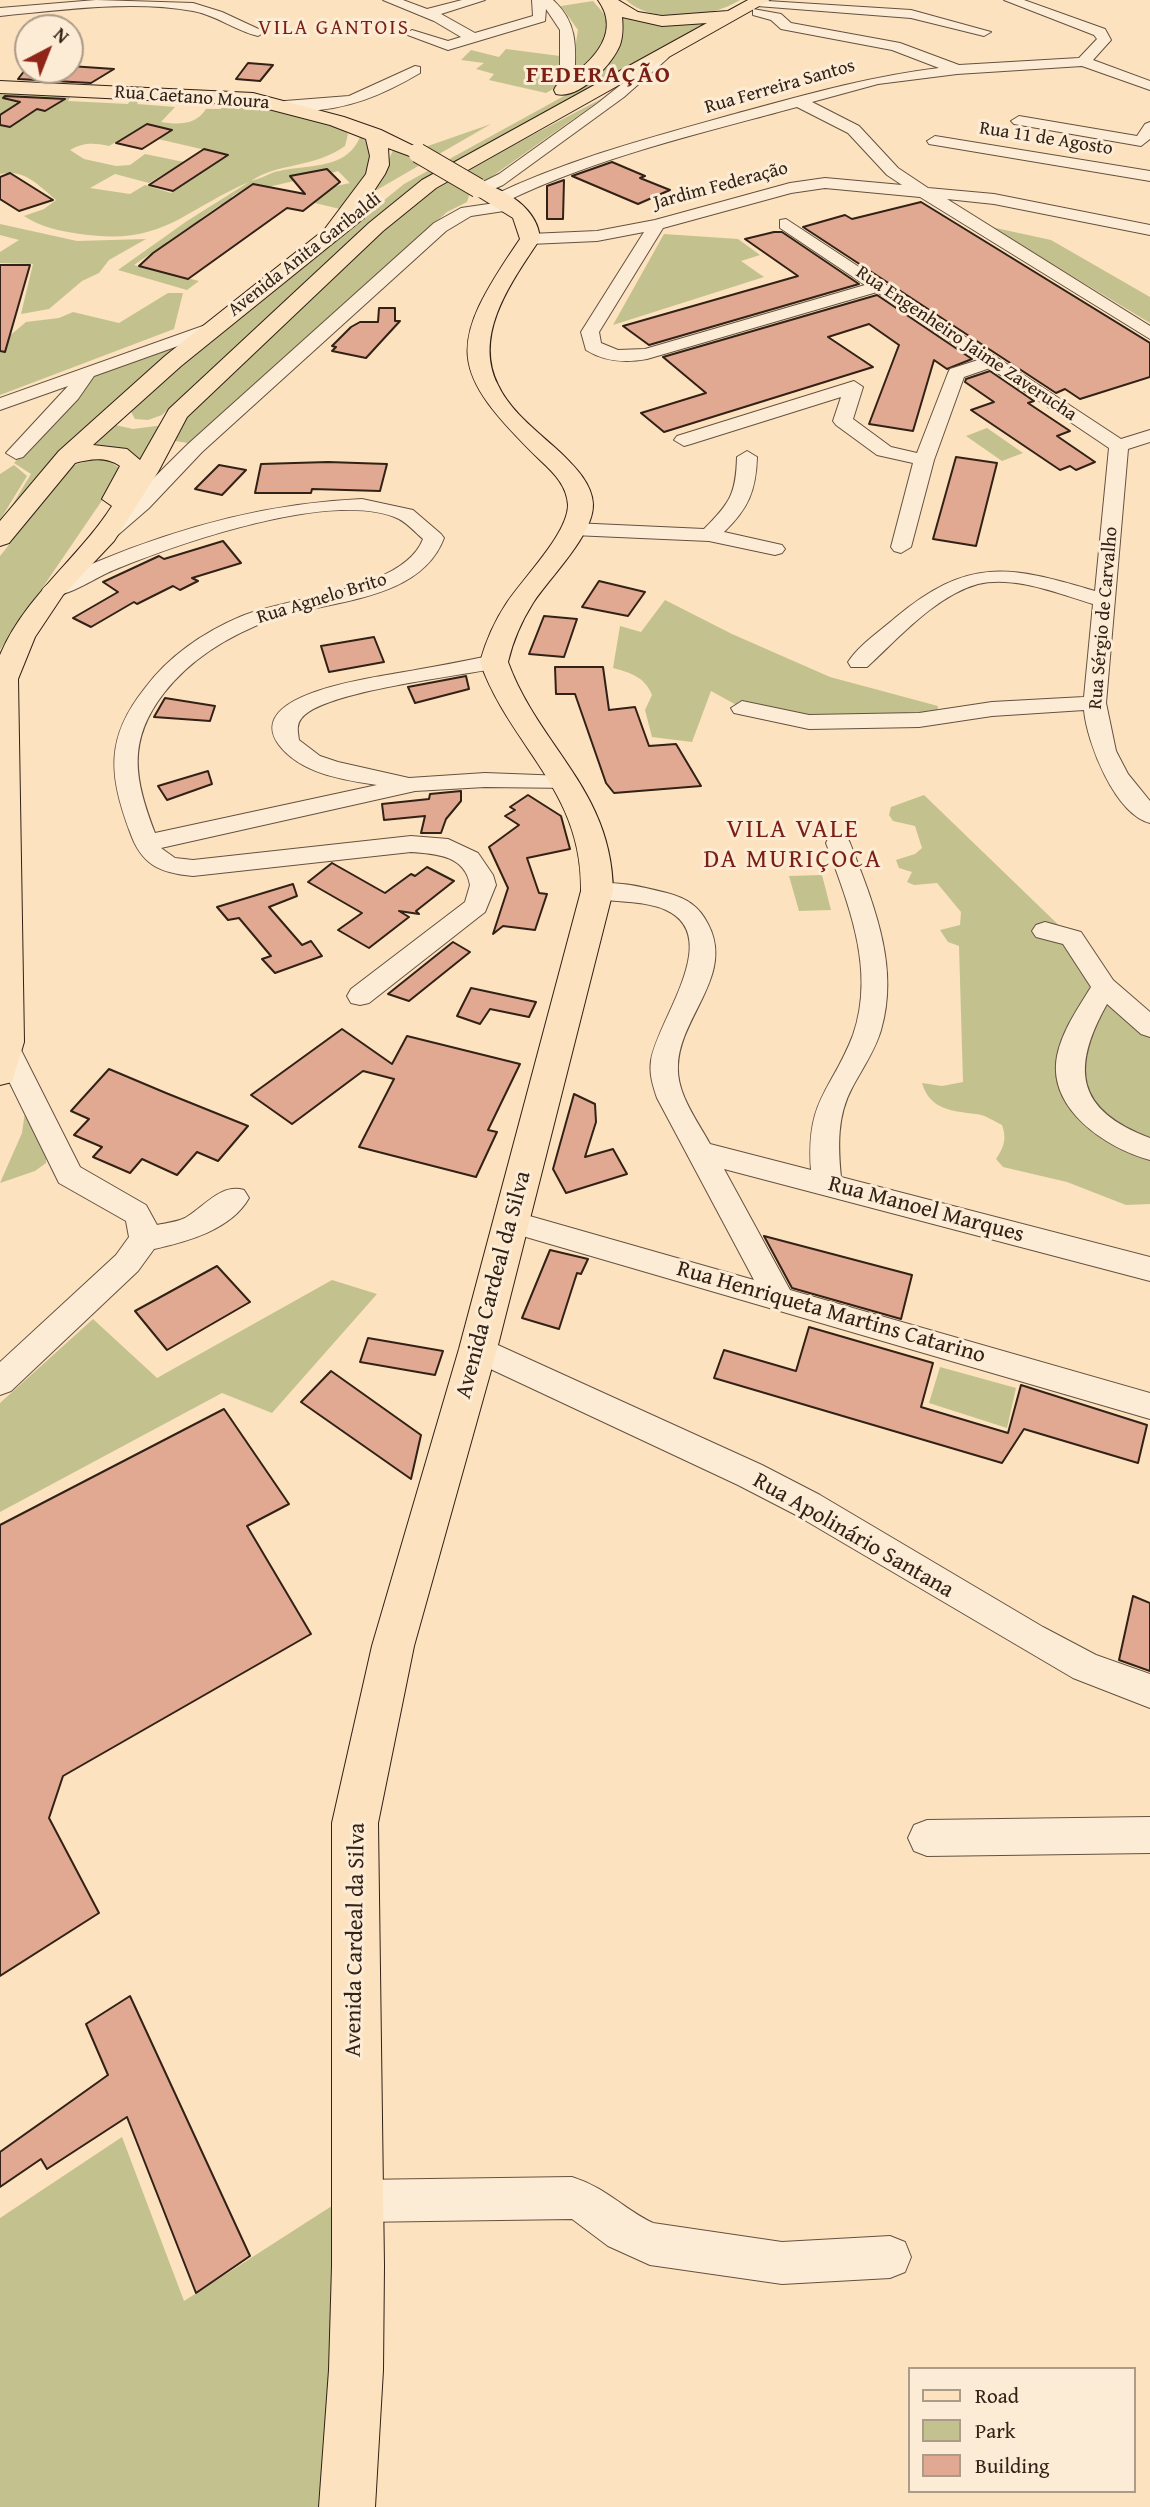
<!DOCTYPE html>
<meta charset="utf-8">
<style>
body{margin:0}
#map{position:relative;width:1150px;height:2507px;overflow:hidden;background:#fce2be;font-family:"Gentium Book Plus",serif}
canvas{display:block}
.legend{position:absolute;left:908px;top:2367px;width:228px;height:126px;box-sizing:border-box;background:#fdecd5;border:2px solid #ab9b89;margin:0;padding:9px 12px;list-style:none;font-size:21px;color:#312116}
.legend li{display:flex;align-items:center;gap:14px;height:35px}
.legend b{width:35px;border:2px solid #ab9b89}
.north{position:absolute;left:14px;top:14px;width:70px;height:70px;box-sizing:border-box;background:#fdecd5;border:2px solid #ab9b89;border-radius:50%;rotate:42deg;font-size:19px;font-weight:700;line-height:28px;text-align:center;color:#312116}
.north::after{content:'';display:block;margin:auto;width:24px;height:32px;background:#8f2418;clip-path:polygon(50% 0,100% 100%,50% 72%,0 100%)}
</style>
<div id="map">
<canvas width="1150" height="2507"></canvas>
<ul class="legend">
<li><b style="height:9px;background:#fce2be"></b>Road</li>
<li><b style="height:19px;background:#c3c28f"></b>Park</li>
<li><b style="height:19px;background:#e1a991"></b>Building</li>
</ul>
<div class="north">N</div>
</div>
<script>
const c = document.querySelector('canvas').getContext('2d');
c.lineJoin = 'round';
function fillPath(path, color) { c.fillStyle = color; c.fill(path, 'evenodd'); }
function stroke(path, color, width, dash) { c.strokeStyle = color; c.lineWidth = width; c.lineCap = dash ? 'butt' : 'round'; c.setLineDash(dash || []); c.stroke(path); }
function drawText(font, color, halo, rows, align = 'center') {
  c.font = font + ' "Gentium Book Plus",serif'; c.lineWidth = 6; c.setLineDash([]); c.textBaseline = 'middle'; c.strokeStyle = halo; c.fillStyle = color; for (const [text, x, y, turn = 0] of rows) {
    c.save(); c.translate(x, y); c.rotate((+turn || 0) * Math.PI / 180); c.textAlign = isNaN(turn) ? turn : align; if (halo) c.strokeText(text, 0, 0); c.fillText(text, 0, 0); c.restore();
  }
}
fillPath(new Path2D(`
 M626,0h114c-29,18 -87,25 -114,0z
 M593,1c5,6 11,11 13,19 4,18 -14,46 -30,51l-4,-4 6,-37 -17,-24z
 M622,16l42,9 47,-3 -299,165 -250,228 -14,5 -13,-1 -6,-11 275,-224 160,-88 38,-27z
 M506,49l54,7v29l-14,8 -57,-13 5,-6 -18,-5 8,-6 -23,-3 10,-10 28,7z
 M0,90l72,4 -4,7 60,3 5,-9 8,3 -4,6 38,3 -14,15c17,3 35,3 45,-13h15l2,-6 -50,-1 -14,-3 90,3 92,26 7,6 -3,12c-30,22 -69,17 -94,35 8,-2 14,-5 21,-8 30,-10 73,0 88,-36l19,13 -2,13 -33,47 -29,-7 4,-4 -21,-5 52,-11 -12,-12 -7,2 -4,-4 -37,7 4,5 -26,6 -15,-3 -22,13 11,4 -10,7 -12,-3 -20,14 10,4 -10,7 -11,-3 -22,15 -2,11 -9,-3 -22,15 65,16 -12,9 -69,-20 69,-49 62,-39c-69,30 -86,64 -169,52 -20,-3 -40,-7 -56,-18l20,-7 12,-9c-18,-15 -31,-31 -56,-26zM147,124l23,5 -12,10 69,16 -56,38 -26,-8 -15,9 -40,-6 25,-14 34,9 35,-21 -39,-8 -15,11 -14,1 -32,-7 -14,-9c14,-8 24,-7 39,-4z
 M603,98l-133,94 -3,10 -20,10 -242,219 -17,12 -13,-2 -3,-8 10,-17 183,-170 80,-65z
 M491,124l-116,67 18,-41 32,-3z
 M0,224l77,17 69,-2 -37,21 -10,13 -17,8 -33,28 -28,5 12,-50 -33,-1v-11l19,-12 -19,-5z
 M991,227l60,13 99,57v26z
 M664,234l74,5 22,16 -19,6 23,16 -151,48z
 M168,293h15l-9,36 -174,66v-57h7l19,-16 33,-4 14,-6 46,11z
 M185,341l-180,176 26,-43 -17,-11 80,-87z
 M111,424l22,5 31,-4 -21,36 -15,-10 -38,-6z
 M987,428l36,25 -21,8 -36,-25z
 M95,458l12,2 11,7v10l-118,173v-94l72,-90z
 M14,465l13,11 -27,44v-46z
 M665,600l67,34 98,43 108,29 -1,11 -97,4 -98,-13 -31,-17 -19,51 -40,-5 -7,-27 7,-15c-7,-18 -21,-22 -39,-27l7,-42 21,6z
 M924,795l148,143 78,89v177l-24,1 -59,-23 -64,-15 -7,-8c8,-12 11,-20 6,-34 -8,-4 -17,-10 -26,-11 -24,-3 -46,-4 -54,-31l20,3 21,-4 -4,-136 -11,-4 -8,-12 20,-5 1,-13 -24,-29 -23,2 -7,-3 5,-10 -13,-4 -3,-8 19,-6 7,-6 -7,-22 -22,-5 -4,-6 2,-8z
 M822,875l9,35 -32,1 -10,-35z
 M25,1112l21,40v11l-11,8 -35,12 22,-50z
 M332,1280l45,14 -105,119 -50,-20 -222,119v-109l93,-84 64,59z
 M940,1367l76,21 -9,40 -78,-25z
 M122,2137l62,164 154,-99 -16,305h-322v-289z`), '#c3c28f');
const building = new Path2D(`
 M248,63l25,2 -13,16 -24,-2z
 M70,66l44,3 -23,14 -73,-4 7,-9 45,1z
 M5,96l60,3 -20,12 -8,-2 -27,18 -10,-2v-10l20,-13 -17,-4z
 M147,124l25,6 -30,19 -26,-6z
 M204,149l24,6 -55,36 -24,-6z
 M612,162l33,14 -5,2 30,12 -32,14 -66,-28z
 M327,169l13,13 -37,29 -16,-3 -99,71 -49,-13 14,-13 100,-69 52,10 -15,-18z
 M10,173l43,27 -34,11 -19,-12v-22z
 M564,180l-1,39h-16v-33z
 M921,202l229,141v34l-70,22 -15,-10 -9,4 -253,-166 42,-12 7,4z
 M774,232h8l77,52 -210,61 -26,-19 175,-50 -53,-37z
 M0,265h30l-25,87 -5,-1z
 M877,295l95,64 -25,10 -13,-9 -21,71 -44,-7 30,-79 -30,-21 -41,13 45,30 -209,65 -23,-19 65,-20 -43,-36z
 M379,308h16v13h5l-34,37 -34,-7 4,-4 -4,-1 19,-19 9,-5h18z
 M990,371l44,30 -6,2 42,28 -13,5 38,26 -19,8 -6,-4 -10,4 -89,-60 23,-8 -29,-20 1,-3z
 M956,457l41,6 -21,83 -43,-7z
 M328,462l59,2 -7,27 -68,-2 -1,4h-56l6,-29z
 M219,465l27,5 -24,25 -27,-6z
 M223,541l18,22 -49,15 6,3 -18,9 -7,-4 -36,18 -3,-2 -43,25 -18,-9 45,-26 -15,-10 56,-26 5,3z
 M599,581l46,11 -17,24 -46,-9z
 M544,616l33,3 -13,38 -35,-3z
 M374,637l10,25 -55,10 -8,-26z
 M555,667h48l6,43 26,-3 14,39 27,-2 25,42 -87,7 -8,-10 -31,-89h-19z
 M466,676l3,13 -54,14 -7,-16z
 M165,698l50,8 -5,15 -56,-4z
 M208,771l4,13 -45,16 -9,-14z
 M461,791v10l-15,18 -5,14h-20l4,-17 -41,4 -2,-16 47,-5 1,-5z
 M528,795l33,21 9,33 -43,9 12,35 8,1 -12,36 -32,-4 -10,8 15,-46 -19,-41 30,-22 -14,-9 10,-6 -5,-3z
 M332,863l53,30 26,-19 4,2 12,-9 27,14 -38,30 3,3 -20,-3 10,6 -40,31 -31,-18 24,-17 -54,-31z
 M293,884l4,12 -28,11 33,38 9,-4 11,15 -47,17 -13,-14 9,-3 -32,-38 -11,2 -11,-13z
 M453,942l17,10 -61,49 -21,-7z
 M471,988l65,14 -7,15 -39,-8 -10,15 -23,-8z
 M342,1029l50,35 15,-28 113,28 -32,66 9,2 -21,45 -117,-30 35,-68 -31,-8 -71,53 -41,-29z
 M109,1069l57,24 82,33 -30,35 -21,-9 -20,23 -35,-16 -12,14 -37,-16 9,-10 -28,-12 15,-16 -18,-8z
 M574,1094l21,10 1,18 -11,35 28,-8 14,25 -61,19 -13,-24z
 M764,1236l148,39 -11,44 -109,-31z
 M550,1250l38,9 -7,15 -4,-1 -18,56 -37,-11z
 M217,1266l33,36 -83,48 -32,-39z
 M809,1327l124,36 -12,44 87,26 13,-48 126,40 -9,38 -114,-34 -22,34 -288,-85 10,-28 72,21z
 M368,1338l75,13 -8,24 -75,-13z
 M331,1371l90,64 -10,44 -110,-77z
 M224,1409l65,95 -42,22 64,108 -248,142 -14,42 50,95 -99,63v-451z
 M1133,1596l17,7v68l-31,-11z
 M130,1996l120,260 -54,37 -69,-176 -80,52 -6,-10 -41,28v-35l108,-77 -22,-51z`);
fillPath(building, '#e1a991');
stroke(building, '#312116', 2);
const minor = new Path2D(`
 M96,0l97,3 29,9 43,20 -7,4c-22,-5 -42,-21 -65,-25 -62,-11 -131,-1 -193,5v-8z
 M383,0h20l24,9 35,-9h23l-44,14 34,19 58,-17 -1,-16h21c28,25 22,54 21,88l-7,4 -7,-4v-58l-14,-21 -1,12 -97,29 -43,-16 7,-4 36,11 13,-4 -27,-16z
 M751,0l160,10 80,22 -7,4 -73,-18 -154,-12 -5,-1z
 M1004,0h20l81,29 6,11 -18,20 57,21v9l-68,-24 -125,8 -79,10 -66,18 47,24 39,42 30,20 66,6 156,31v10l-156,-31 -47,-5 203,127v13l-230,-142 -95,-9 -34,5 -128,35 -64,104 2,11 17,7 27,-1 220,-64 -85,-57v-8l6,-1 335,220 29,-9v12l-22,7 -22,254 10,48 12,23 22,27v22c-35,-9 -63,-80 -66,-113l-92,6 -73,11 -110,2 -75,-16 -3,-5 11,-7 67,14 110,-2 73,-11 92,-5 9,-93c-33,-10 -79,-29 -115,-20 -43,12 -79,54 -111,83h-16l-3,-5c11,-17 32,-31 47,-44 73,-61 113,-53 200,-27l14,-143 -119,-80 -26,9 -30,83 -23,87 -10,6 -7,-2 -3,-4 22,-84 -36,-8 -41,-30 -3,-4 8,-24 -150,47 -7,2 -10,-6 3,-4 177,-55 9,6 -10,32 38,28 26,6 31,-80 2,-4 28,-9 -101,-68 -230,67c-22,4 -42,3 -61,-9l-5,-18 63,-100 -47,9 -67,3 -8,-5 8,-5 67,-3 58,-11 135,-37 35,-5 77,7 -15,-10 -39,-42 -51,-26c-99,27 -199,50 -292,95l12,1v6l-46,7 -25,15 -244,221 -53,56 -37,32h-14l-3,-4 93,-92 246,-221 27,-15 34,-5 -5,-4 2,-3c77,-37 157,-58 239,-81 70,-19 135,-38 208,-47l-47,-18 -111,-21 -10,-9 -18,-5v-6l28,5 10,9 109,20 59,22 120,-7 18,-19 -3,-4z
 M663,51l7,4 -2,3 -44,39 -121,88 -16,7h-12v-6l24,-12 99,-71z
 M415,66l5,1v6c-37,22 -73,37 -117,38 -9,0 -19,1 -26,-5l8,-5 64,-5z
 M1019,116l118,20 8,-12 5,-2v17l-9,7 -127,-22 -3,-3z
 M935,136l215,35v10l-221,-37 -2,-3z
 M214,322l9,5 -3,4 -126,45 -16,23 -55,58 -7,2 -10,-6 62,-67 -68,24v-12z
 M747,451l10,6c-1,34 -9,52 -33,75l58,13 3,4 -3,4 -7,2 -66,-14 -136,-6 -10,-6 10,-6 131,6c26,-26 32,-35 33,-72z
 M362,499l51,11 28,24 3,4c-24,64 -116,62 -171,81 -41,15 -82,39 -109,74 -38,49 -29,87 -9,140l222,-48c-33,-5 -76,-11 -98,-40 -38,-52 100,-68 125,-73 30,-5 60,-11 90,-17l8,2 3,5 -3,5c-39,9 -182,24 -201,52 -5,6 -3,14 -2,21l21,16 18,6 71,16 76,-5 79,3 8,2 4,5 -4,5 -87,-1 -70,4 -254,57 14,10 18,2 218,-24 37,3 30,14 15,22 3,10 -11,27 -116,91 -9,2 -9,-2 -4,-7 4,-7 114,-87 5,-17c-5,-30 -34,-31 -59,-33l-218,24c-34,-3 -52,-12 -63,-44 -21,-57 -25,-94 15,-144 25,-33 59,-56 97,-72 48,-20 161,-25 181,-77 -7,-6 -16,-16 -24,-20 -64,-31 -222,25 -285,51 -19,7 -48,30 -69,25l-3,-5c10,-13 37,-21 52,-27 86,-36 174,-60 268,-64z
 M838,835l9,2 3,6c23,60 50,123 31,187 -6,21 -19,39 -29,58 -15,28 -14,58 -11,89l309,80v24l-426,-112 66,121 360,103v26l-648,-189 -5,-8 5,-8 10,-3 242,69 -97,-182c-4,-12 -8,-24 -6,-37 5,-39 74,-124 15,-151 -20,-9 -47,-8 -69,-11l-9,-2 -4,-6 4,-6c23,-6 56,2 79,8 19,5 32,13 41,31 27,51 -28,92 -30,141 -2,28 19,55 32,79l101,26c-5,-71 20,-78 42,-135 23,-65 -5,-132 -27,-192l3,-6z
 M1045,922l36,10 32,48 37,32v25l-9,-3 -34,-30c-36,64 -32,106 43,134v22c-44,-12 -103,-51 -93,-104 5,-25 21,-48 34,-69l-28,-43 -27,-7 -4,-6 4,-6z
 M7,1040l10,3 4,7 59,117 66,38 11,20c9,-2 20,-3 28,-7 19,-11 36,-35 59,-28l5,8c-18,32 -63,44 -95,51l-16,22 -127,120 -11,4v-33l116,-107 13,-18 -3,-16 -67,-38 -59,-120v-21z
 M478,1336l284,129 58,30 223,132 53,28 54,19v34l-77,-30 -277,-163 -58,-30 -271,-127 -4,-9 4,-9z
 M1150,1817v36l-223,3 -13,-5 -6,-13 6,-13 13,-5z
 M572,2177c35,11 50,31 81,46l129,19 108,-6 15,6 6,15 -6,15 -15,6 -108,6 -132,-19 -42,-19 -36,-27 -214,3 -15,-6 -6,-15 6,-15 15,-6z`);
const major = new Path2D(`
 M598,0h20l20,12 24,4 66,-5 20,-11h22l-334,188 -53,43 -196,186 -29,55 -44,69 -51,54 -28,42 -17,42 6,363 -12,40 -12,3v-430c25,-59 78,-96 112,-149l-10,-7 18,-33c-14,-10 -30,-7 -45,-3l-66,80 -9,3v-25l59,-70 106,-95 159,-126 42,-56 4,-18 -4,-17 -36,-14 -77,-20 -253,-12v-12l253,12 91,24 37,13 47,23 -10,6 -30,-11 1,17 -4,9 -23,35 5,5 -3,4 -183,148 -88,79 34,4 13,11 29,-51 200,-186 53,-43 285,-157 -45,3 -40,-9c1,10 1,19 -2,28 -8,20 -41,55 -64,49l-2,-4 2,-4c28,-17 69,-49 42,-86z
 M478,182c28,7 60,27 62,57 -27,41 -68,95 -42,146 13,28 43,49 65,70 13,13 29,29 30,49 1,31 -44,74 -60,99 -12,19 -20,38 -25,59 31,85 104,128 105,229l-116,458 -83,297 -36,177 6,443 -1,104 -8,137h-56l10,-137 3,-104v-443l40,-177 87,-297 122,-458c2,-101 -71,-144 -101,-229 6,-21 14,-40 26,-58 16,-25 62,-70 62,-99 -1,-19 -14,-32 -27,-44 -93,-91 -95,-114 -21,-222l-7,-21 -42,-26 -3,-4z`);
stroke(minor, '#645140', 2);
stroke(major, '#312116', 2);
fillPath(minor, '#fdecd5');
fillPath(major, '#fce2be');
const majorBridge = new Path2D(`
 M418,153l60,35`);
stroke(majorBridge, '#312116', 21, []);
stroke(majorBridge, '#fce2be', 19);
drawText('19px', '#312116', '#fdecd5', [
 ["Rua Ferreira Santos",780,87,-16],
 ["Rua Caetano Moura",192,98,4],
 ["Rua 11 de Agosto",1046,139,9],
 ["Jardim Federação",721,186,-15],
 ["Avenida Anita Garibaldi",305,255,-38],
 ["Rua Engenheiro Jaime Zaverucha",966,344,34],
 ["Rua Agnelo Brito",322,599,-17],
 ["Rua Sérgio de Carvalho",1104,618,-85]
]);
c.letterSpacing = '2px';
drawText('21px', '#7a1f14', '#fdecd5', [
 ["VILA GANTOIS",334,29]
]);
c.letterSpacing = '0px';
drawText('23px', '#312116', '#fdecd5', [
 ["Rua Manoel Marques",926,1210,15],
 ["Avenida Cardeal da Silva",494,1285,-75],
 ["Rua Henriqueta Martins Catarino",831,1313,16],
 ["Rua Apolinário Santana",853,1536,30],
 ["Avenida Cardeal da Silva",356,1940,-89]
]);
c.letterSpacing = '2px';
drawText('bold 24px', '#7a1f14', '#fdecd5', [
 ["FEDERAÇÃO",599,76]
]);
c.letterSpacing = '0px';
c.letterSpacing = '2px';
drawText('26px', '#7a1f14', '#fdecd5', [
 ["VILA VALE",793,830],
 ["DA MURIÇOCA",793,860]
]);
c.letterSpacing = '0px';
</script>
